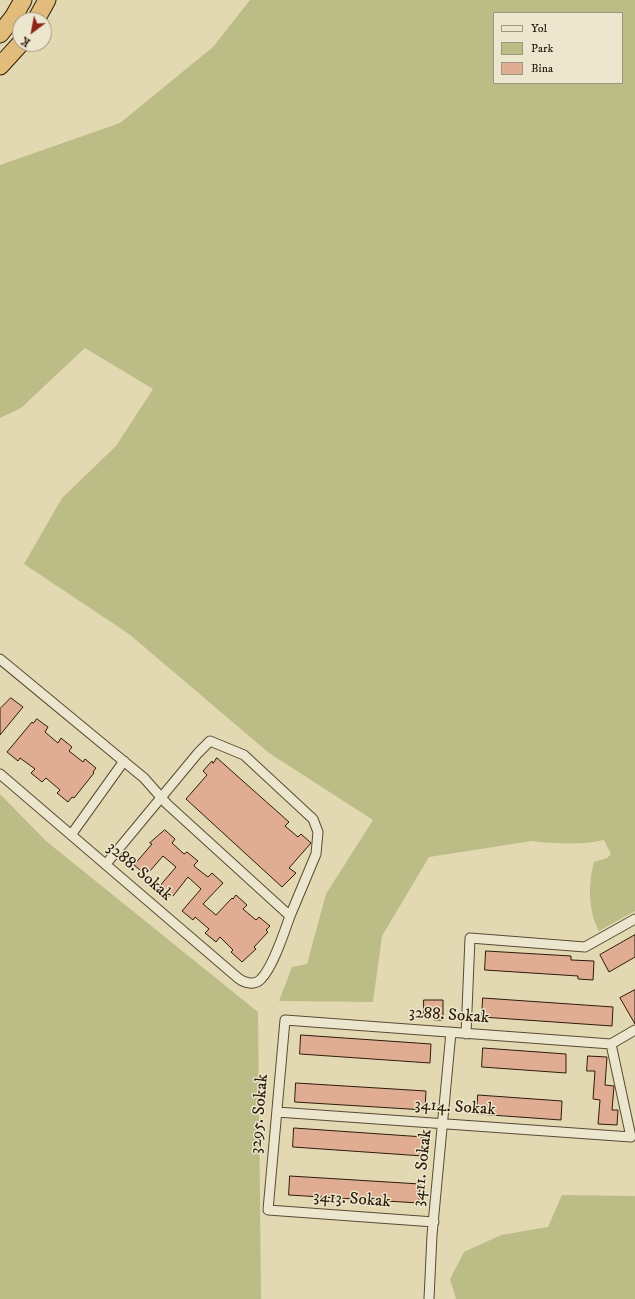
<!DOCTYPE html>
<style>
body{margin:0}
#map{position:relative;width:635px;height:1299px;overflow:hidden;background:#e2d9b3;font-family:"IM FELL DW Pica",serif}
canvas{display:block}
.legend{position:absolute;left:493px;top:12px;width:130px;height:72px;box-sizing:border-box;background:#ece6ce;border:1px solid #a0957f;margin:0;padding:5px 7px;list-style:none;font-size:12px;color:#2d1b09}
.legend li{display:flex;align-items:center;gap:8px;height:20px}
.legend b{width:20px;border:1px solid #a0957f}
.north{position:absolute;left:12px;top:12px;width:40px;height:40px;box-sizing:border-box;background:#ece6ce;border:1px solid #a0957f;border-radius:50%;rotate:212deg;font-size:11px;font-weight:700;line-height:16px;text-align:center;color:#2d1b09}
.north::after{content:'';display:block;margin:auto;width:14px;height:18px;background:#8f2418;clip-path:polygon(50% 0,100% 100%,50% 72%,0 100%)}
</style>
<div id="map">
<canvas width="635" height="1299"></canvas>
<ul class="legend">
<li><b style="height:5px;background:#ece6ce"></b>Yol</li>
<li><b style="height:11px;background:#bcbc87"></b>Park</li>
<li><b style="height:11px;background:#e0ad92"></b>Bina</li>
</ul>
<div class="north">K</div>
</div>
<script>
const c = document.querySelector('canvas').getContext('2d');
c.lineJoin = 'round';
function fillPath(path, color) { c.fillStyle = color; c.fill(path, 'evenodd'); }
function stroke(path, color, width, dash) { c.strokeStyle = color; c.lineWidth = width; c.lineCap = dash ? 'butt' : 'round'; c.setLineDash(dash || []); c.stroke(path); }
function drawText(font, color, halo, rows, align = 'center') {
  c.font = font + ' "IM FELL DW Pica",serif'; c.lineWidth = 3; c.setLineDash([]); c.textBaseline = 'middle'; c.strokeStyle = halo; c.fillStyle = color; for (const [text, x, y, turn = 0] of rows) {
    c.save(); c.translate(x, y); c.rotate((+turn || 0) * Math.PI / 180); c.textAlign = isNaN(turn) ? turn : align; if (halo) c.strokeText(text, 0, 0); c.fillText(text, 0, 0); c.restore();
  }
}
fillPath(new Path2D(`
 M250,0h385v911l-36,20c-11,-20 -11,-47 -5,-69l13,-4 4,-4 -7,-14c-18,5 -53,4 -72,1l-103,16 -47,79 -9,66 -94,-1 13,-34 15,-3 19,-70 47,-74 -104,-67 -140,-119 -105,-70 38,-66 54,-52 37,-57 -68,-41 -64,60 -21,10v-253l120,-42 93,-76zM494,13h128v70h-128z
 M0,794l46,47 212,171 3,287h-261z
 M562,1195l73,1v103h-179l-6,-20 14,-27 37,-17 47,-8z`), '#bcbc87');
const building = new Path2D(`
 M11,698l12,9 -23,28v-26z
 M37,719l11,8 -3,5 13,11 3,-5 11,9 -3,4 14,11 2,-3 11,9 -3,4 1,1 -20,25 -2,-1 -4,5 -11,-9 3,-3 -14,-12 -4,4 -11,-9 4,-4 -15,-11 -2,3 -11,-9 25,-30 1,1z
 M217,758l72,64 -4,4 13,11 3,-3 10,9 -22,25 7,5 -14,14 -96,-88 21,-24 -4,-4 9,-10 1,2z
 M165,830l10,9 -3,4 12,11 3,-2 11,9 -4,4 1,2 13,10 4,-4 11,10 -20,21 13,11 16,-17 1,1 3,-4 11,10 -4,4 13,11 3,-3 11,9 -4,4 2,2 -14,15 2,2 -14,13 -11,-10 2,-2 -13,-13 -4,5 -11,-9 4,-4 -14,-12 -2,3 -11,-9 19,-22 -13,-12 -15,19 -2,-1 -2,2 -11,-9 18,-21 -13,-11 -14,16 -1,-1 -3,3 -11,-9 18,-21 -2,-1z
 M635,935v22l-26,15 -9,-17z
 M486,951l85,5v4l23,1 -1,19 -15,-1v-3l-93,-6z
 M635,990v34l-15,-26z
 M483,998l130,9 -1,19 -130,-9z
 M424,1000h19v20h-9v-5h-10z
 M301,1035l130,9 -1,19 -130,-9z
 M483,1048l83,6v19l-84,-6z
 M588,1056l19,1 -2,28 9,1 -2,24h6l-1,15 -19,-1 2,-24 -7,-1 2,-28h-8z
 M296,1083l130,8 -1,19 -130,-8z
 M478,1095l84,6 -1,19 -84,-6z
 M294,1128l130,9 -1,19 -130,-9z
 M290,1176l130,8 -1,19 -130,-8z`);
fillPath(building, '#e0ad92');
stroke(building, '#2d1b09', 1);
const minor = new Path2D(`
 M0,659l144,119 23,26 123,112c-6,17 -17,51 -29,63 -6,7 -17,4 -23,-1l-238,-204
 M71,835l53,-74
 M106,864l92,-111 12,-12 34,14 69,64 5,13 -2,22 -26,62
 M466,1034l4,-96 115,9 50,-28
 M611,1044l24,-14
 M277,1112l354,25 -20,-93
 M434,1222l-166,-12 17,-190 326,24
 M429,1299l3,-64 19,-203`);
const motorway = new Path2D(`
 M36,20l11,-20
 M0,34l14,-18 9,-16
 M0,66l20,-22`);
stroke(minor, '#5a4a34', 11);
stroke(motorway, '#2d1b09', 19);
stroke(minor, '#ece6ce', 9);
stroke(motorway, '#e1bc7a', 17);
drawText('17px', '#2d1b09', '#ece6ce', [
 ["3288. Sokak",139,872,41],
 ["3288. Sokak",449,1016,4],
 ["3414. Sokak",455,1108,4],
 ["3295. Sokak",260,1114,-85],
 ["3411. Sokak",423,1168,-84],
 ["3413. Sokak",352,1200,4]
]);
</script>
